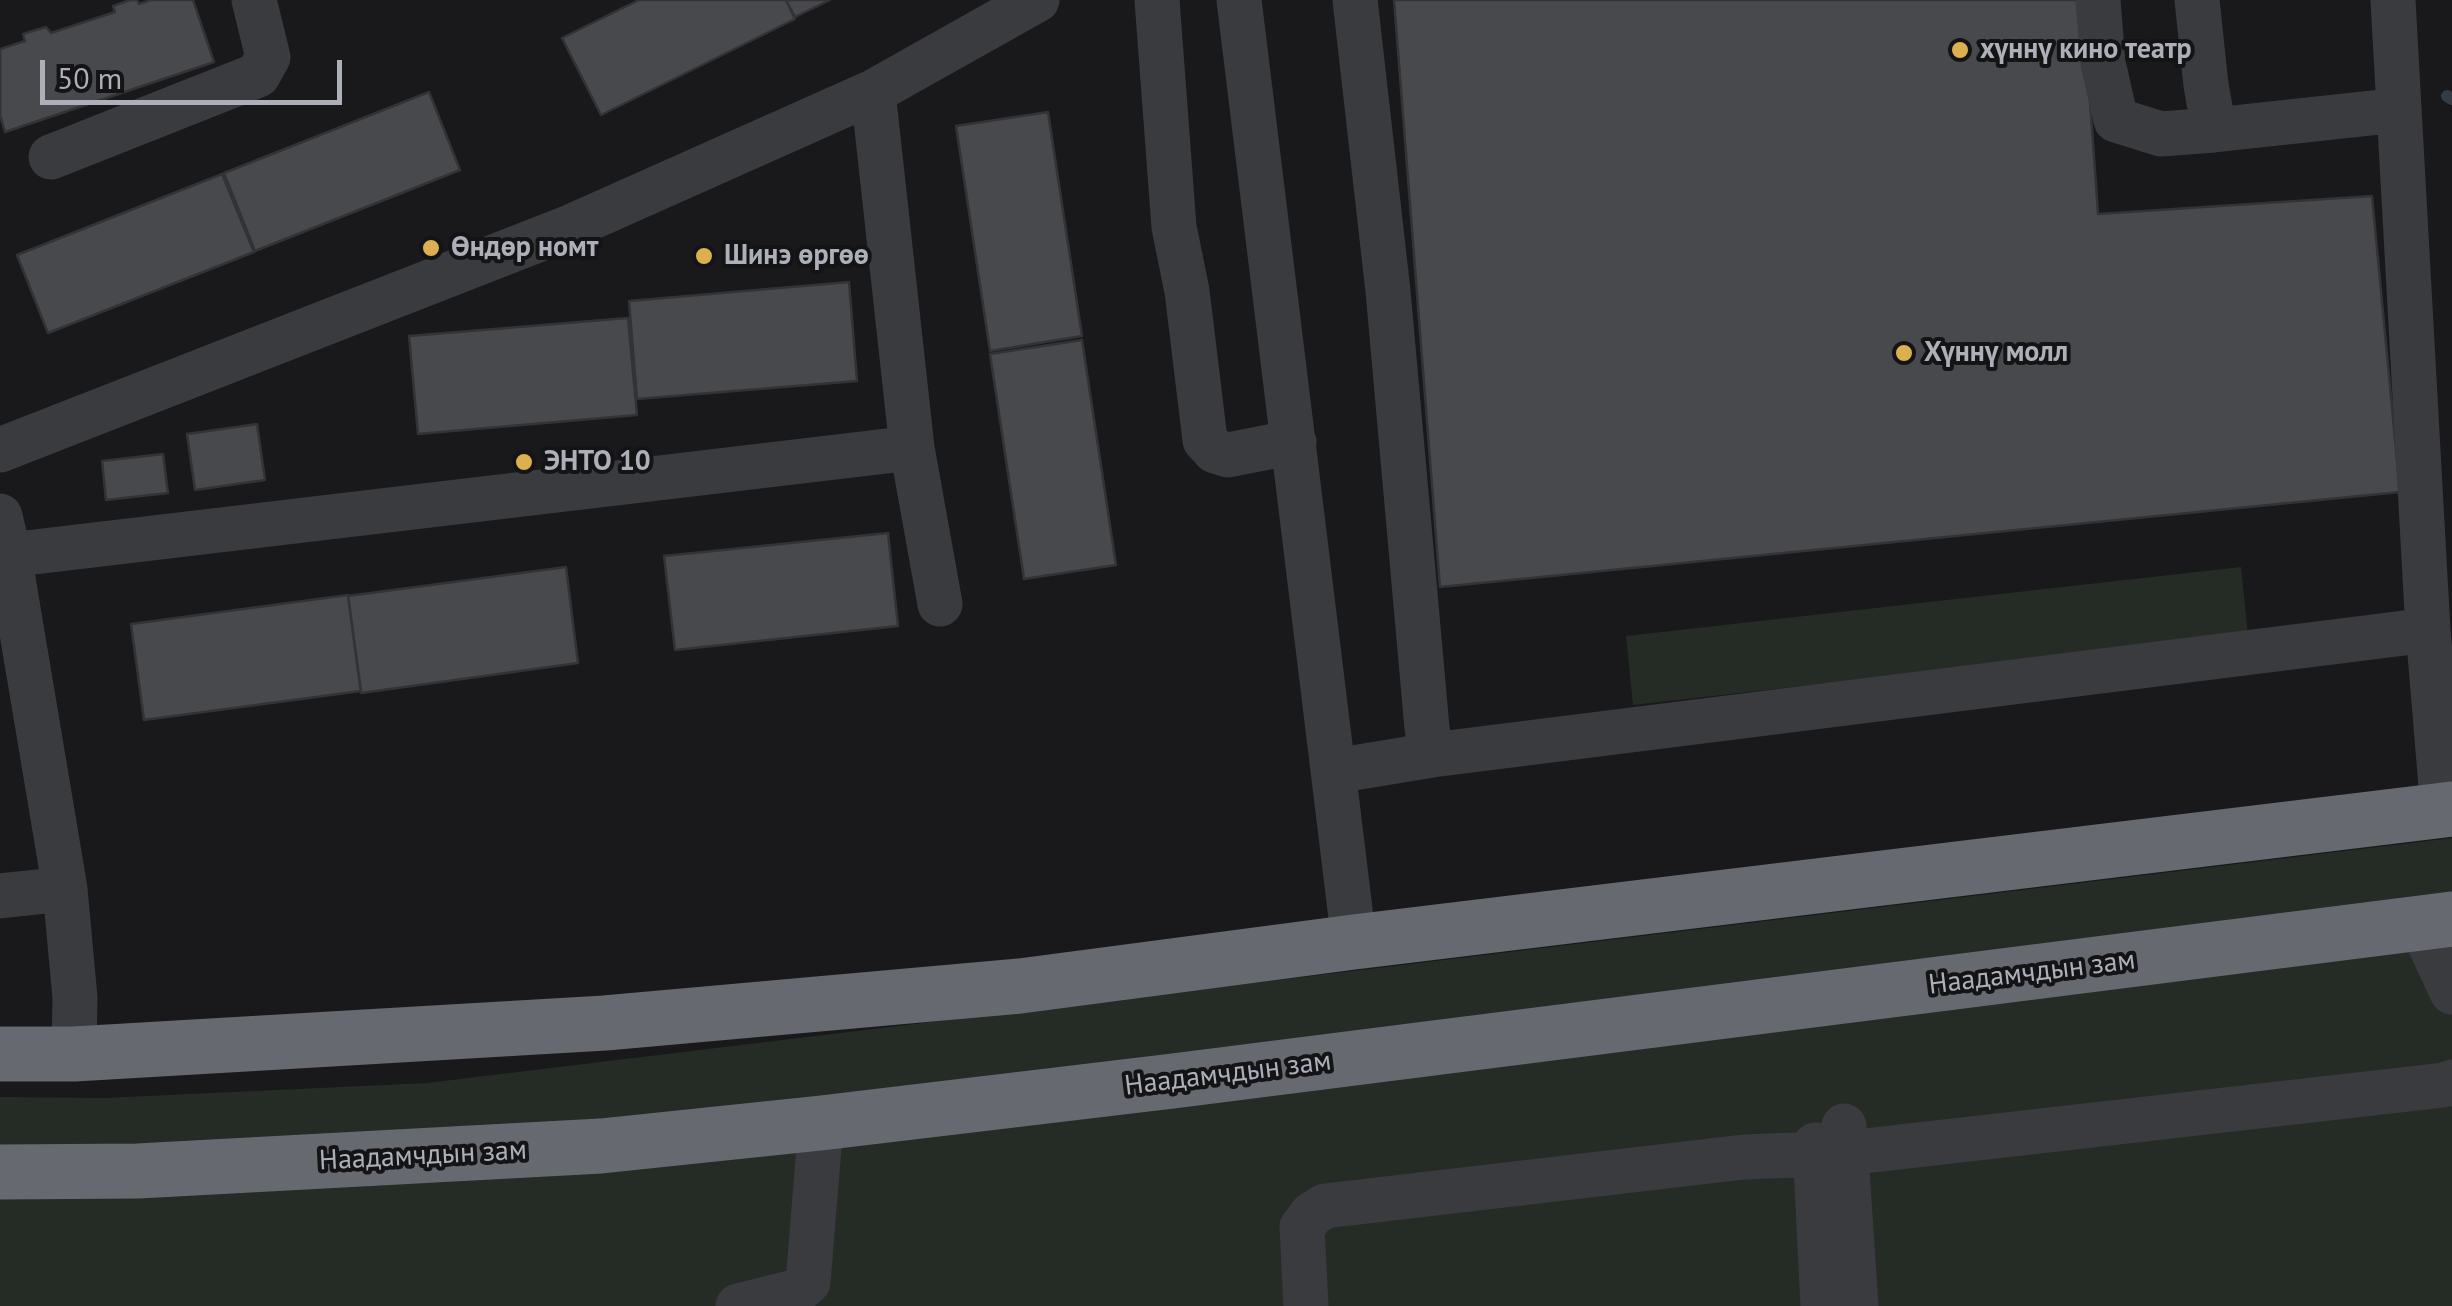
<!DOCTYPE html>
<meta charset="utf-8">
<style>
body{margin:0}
#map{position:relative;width:2452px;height:1306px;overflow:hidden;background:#19191b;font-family:"PT Sans",sans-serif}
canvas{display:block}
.scale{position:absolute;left:40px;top:60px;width:302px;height:45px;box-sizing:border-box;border:5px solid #adb0b9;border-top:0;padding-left:12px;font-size:30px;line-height:35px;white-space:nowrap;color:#adb0b9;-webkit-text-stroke:8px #141416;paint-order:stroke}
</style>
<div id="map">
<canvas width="2452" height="1306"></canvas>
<div class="scale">50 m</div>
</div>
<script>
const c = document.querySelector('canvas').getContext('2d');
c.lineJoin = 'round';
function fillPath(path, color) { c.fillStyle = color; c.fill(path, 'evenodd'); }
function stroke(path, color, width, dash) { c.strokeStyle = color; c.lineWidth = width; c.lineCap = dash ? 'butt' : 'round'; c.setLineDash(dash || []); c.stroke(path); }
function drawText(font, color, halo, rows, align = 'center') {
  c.font = font + ' "PT Sans",sans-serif'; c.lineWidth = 8; c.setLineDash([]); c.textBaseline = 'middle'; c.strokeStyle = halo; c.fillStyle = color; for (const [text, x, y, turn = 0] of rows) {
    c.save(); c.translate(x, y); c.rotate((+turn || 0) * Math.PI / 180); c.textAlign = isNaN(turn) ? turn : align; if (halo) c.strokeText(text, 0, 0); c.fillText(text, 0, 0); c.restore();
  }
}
fillPath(new Path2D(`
 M2241,567l7,69 -615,69 -7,-69z
 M2452,838v468h-2452v-209l105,1 322,-15z`), '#252c26');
stroke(new Path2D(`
 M2447,96l5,3`), '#343b42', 12);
const building = new Path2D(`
 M130,0h7l2,4 12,-4h42l21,62 -209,70 -5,-17v-66l25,-8 -2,-7 23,-7 5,6 64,-21 -2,-6z
 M639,0h147l9,19 -194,96 -39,-77z
 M786,0h44l-35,17z
 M1394,0h689l15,214 274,-18 28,296 -960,95z
 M429,92l31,78 -205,81 -31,-78z
 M1048,112l34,224 -92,15 -34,-225z
 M222,174l32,78 -206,81 -31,-78z
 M849,282l8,99 -220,18 -8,-98z
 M628,318l9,97 -219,19 -9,-98z
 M1082,340l34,225 -92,14 -34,-225z
 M257,424l8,56 -70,10 -8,-56z
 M163,454l5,39 -62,7 -4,-39z
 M888,533l10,93 -223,24 -11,-94z
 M566,567l12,96 -217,30 -13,-97z
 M348,595l13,96 -217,29 -13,-96z`);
fillPath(building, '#48494d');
stroke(building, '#333336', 2.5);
stroke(new Path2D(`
 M1157,0l17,227 13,64 18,149 10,11 13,4 66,-13
 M1239,0l115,942
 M1355,0l33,291 39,437 5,27
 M2098,0l5,63 13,57 45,14 53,-4
 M2197,0l9,85 8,45 185,-20
 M2393,0l35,630 15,180
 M873,92l39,356 28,156
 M51,157l207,-82 10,-18 -14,-57
 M0,450l568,-222 305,-136 164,-92
 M0,516l9,39 56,334 10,109 -1,56
 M9,555l903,-107
 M1335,771l97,-16 996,-125
 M0,896l65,-7
 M2420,923l32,69
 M1844,1126l12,180
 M1815,1145l8,161
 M738,1306l60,-15 10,-9 13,-159
 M1306,1306l-4,-79 10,-13 13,-8 419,-49 103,-4 597,-68 8,-3`), '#3a3b3f', 45);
stroke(new Path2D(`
 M0,1054h74l531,-31 415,-37 334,-44 1098,-133
 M0,1172l138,-1 463,-25 220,-23 352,-42 1279,-162`), '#676970', 55);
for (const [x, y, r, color] of [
 [1960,50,10,"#dcb050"],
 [431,248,10,"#dcb050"],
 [704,256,10,"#dcb050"],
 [1904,353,10,"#dcb050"],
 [524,462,10,"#dcb050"]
]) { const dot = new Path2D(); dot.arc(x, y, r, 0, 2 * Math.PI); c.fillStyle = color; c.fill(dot); stroke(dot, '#141416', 4); }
drawText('bold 28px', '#adb0b9', '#141416', [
 ["хүннү кино театр",1980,50],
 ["Өндөр номт",451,248],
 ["Шинэ өргөө",724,256],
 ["Хүннү молл",1924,353],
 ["ЭНТО 10",544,462]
], 'left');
drawText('28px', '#adb0b9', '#141416', [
 ["Наадамчдын зам",2032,973,-7],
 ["Наадамчдын зам",1228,1074,-7],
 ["Наадамчдын зам",423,1156,-3]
]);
</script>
